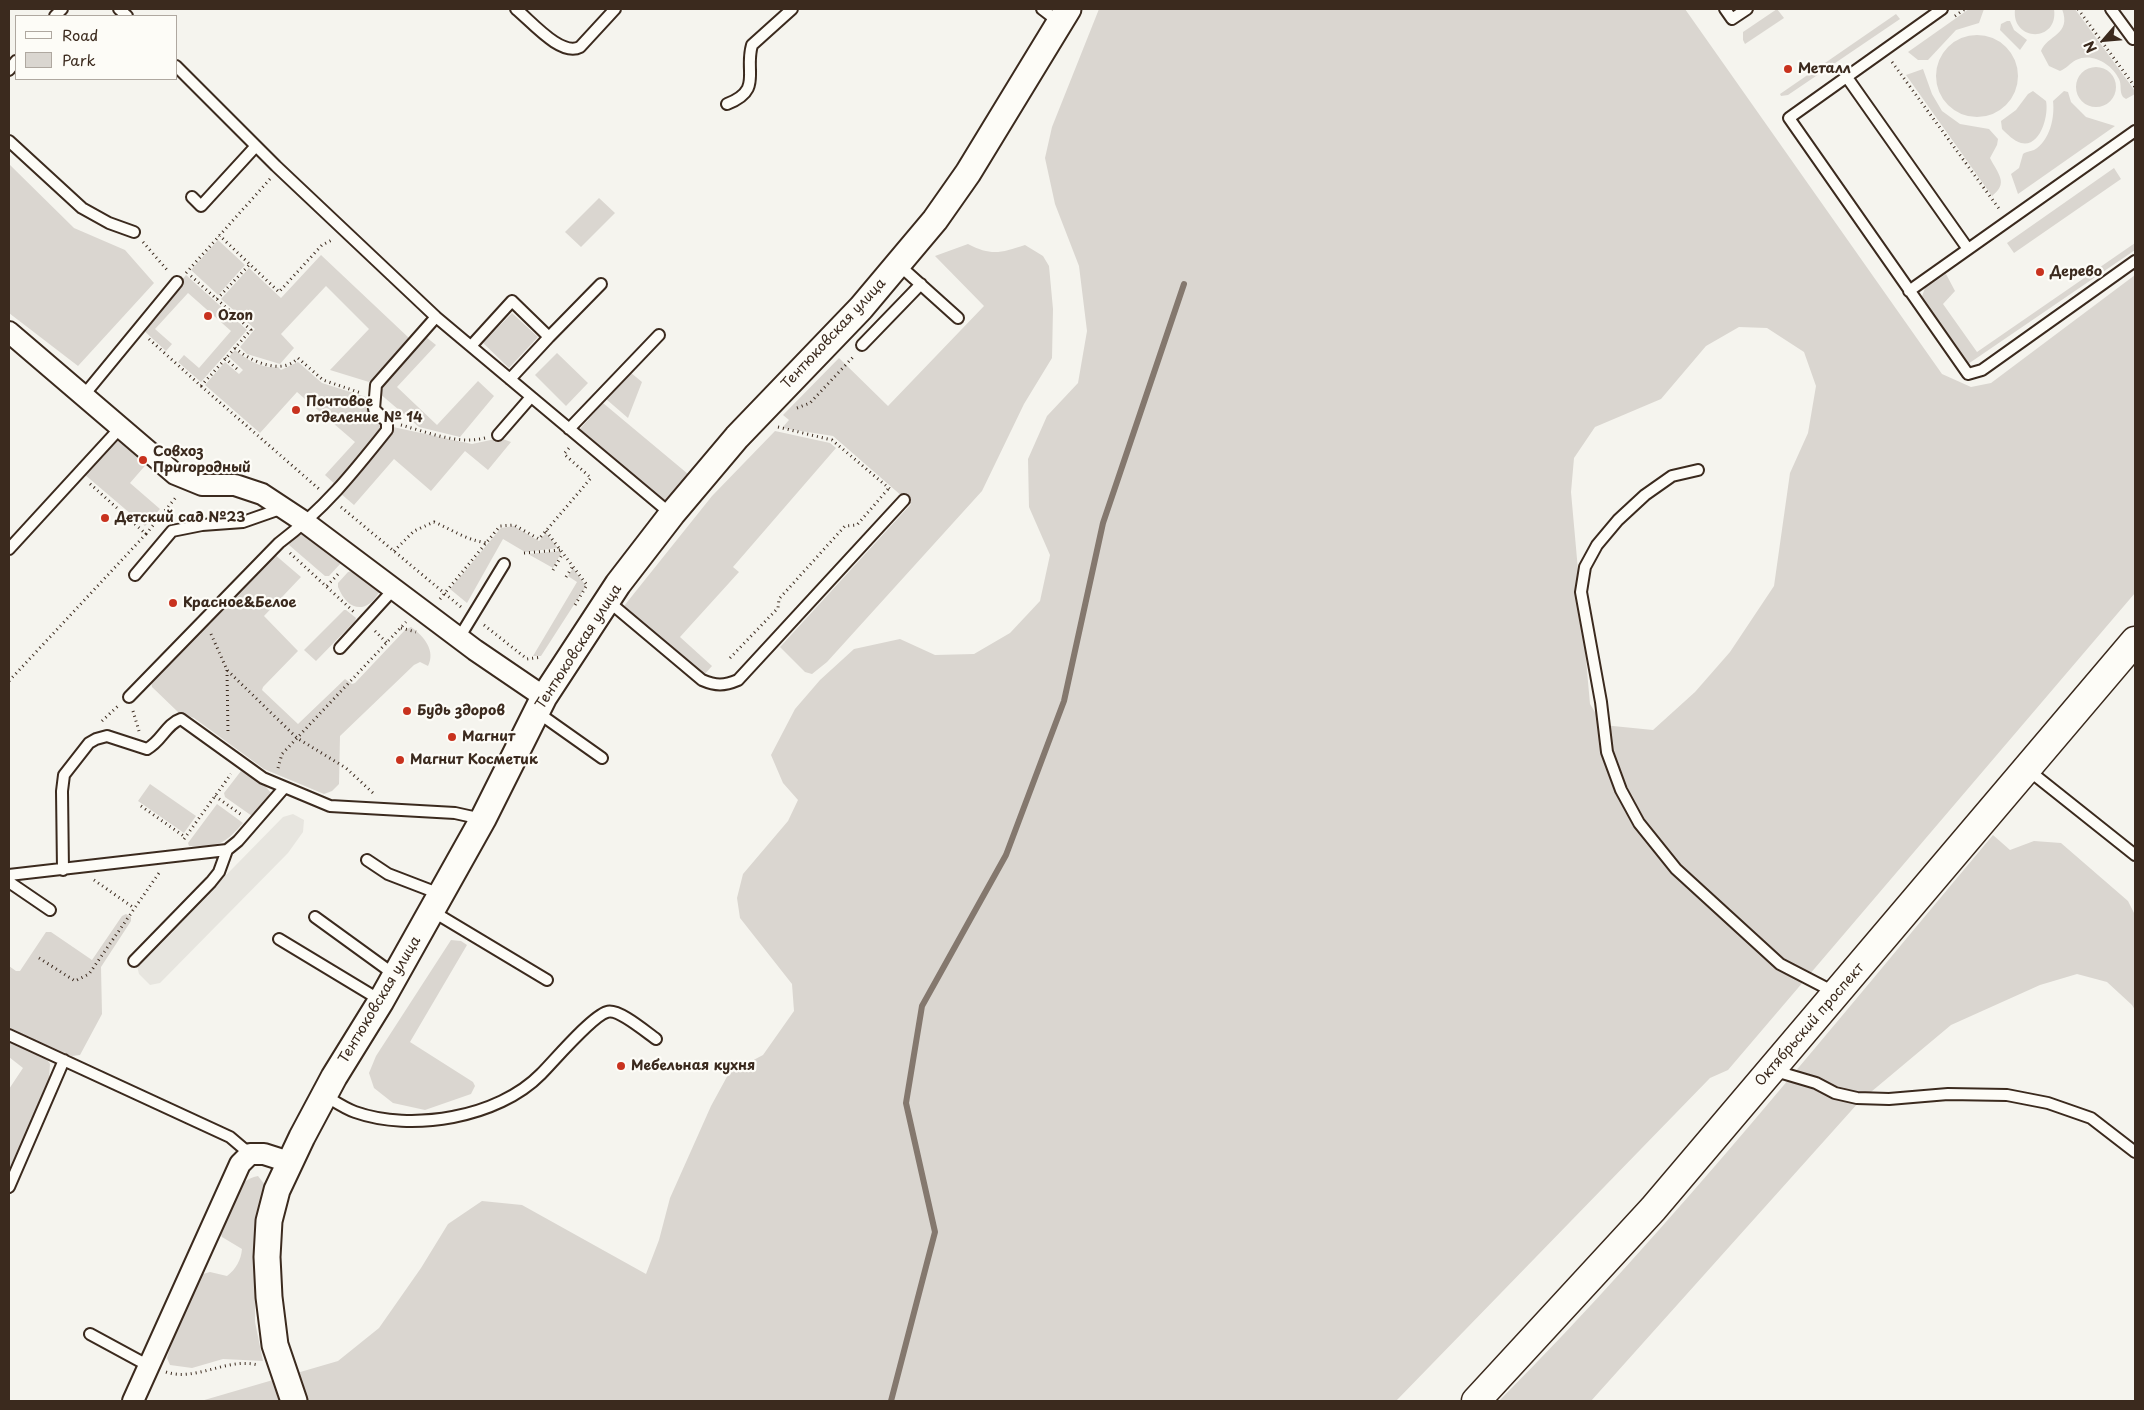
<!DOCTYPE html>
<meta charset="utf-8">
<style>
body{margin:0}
#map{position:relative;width:2144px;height:1410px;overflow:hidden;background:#f5f4ee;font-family:"Playpen Sans",sans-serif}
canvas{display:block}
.frame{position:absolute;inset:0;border:10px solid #3b2a1e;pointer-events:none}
.legend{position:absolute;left:15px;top:15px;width:162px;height:65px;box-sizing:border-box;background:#fdfcf7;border:1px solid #afa8a0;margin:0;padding:6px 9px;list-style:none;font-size:15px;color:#3b2a1e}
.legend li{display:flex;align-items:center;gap:10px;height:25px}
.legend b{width:25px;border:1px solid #afa8a0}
.north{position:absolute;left:2079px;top:15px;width:50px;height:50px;-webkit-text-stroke:4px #fdfcf7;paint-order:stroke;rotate:243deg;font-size:14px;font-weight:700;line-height:20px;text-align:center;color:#3b2a1e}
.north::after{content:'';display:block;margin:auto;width:18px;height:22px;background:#3b2a1e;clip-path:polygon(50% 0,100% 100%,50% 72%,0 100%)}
</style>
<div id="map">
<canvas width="2144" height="1410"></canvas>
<div class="frame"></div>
<ul class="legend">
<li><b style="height:6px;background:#fdfcf7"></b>Road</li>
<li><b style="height:14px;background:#dad6d0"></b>Park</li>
</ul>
<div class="north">N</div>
</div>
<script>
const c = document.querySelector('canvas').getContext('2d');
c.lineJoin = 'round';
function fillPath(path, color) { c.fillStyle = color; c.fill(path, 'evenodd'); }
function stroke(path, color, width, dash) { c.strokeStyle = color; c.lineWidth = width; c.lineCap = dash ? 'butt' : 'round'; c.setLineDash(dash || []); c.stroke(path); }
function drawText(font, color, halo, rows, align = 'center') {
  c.font = font + ' "Playpen Sans",sans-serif'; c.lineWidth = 4.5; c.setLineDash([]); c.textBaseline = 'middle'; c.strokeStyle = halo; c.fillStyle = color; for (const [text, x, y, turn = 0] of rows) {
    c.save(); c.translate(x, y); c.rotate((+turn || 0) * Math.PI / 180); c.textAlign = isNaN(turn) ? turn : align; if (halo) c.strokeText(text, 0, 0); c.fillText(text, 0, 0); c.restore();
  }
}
fillPath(new Path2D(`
 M293,814l11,6 -1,12 -15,21 -128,130 -10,2 -11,-11 -2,-8 146,-149z`), '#e7e5df');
fillPath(new Path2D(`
 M1099,9h586l257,365 29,13 20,-4 144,-108v318l-407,477 -18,8 -314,323h-1195l137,-40 41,-33 42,-60 27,-44 34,-23 40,4 124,69 13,-34 11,-42 41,-92 18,-33 34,-18 31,-44 -2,-27 -52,-66 -3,-20 6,-24 45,-53 10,-21 -15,-17 -12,-28 24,-46 25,-29 34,-31 46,-10 35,16 39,-1 36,-21 30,-32 10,-46 -21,-48 -1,-48 19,-43 31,-33 9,-52 -8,-65 -24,-62 -10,-46 7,-31zM1739,327l28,1 37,24 12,34 -8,47 -18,40 -16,113 -44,66 -35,40 -42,38 -50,-5 -13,-21 -19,-212 3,-34 21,-31 66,-28 45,-53z
 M1777,9l7,9 -39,26 -2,-4v-8z
 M1969,9h15l-5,14 -23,7 -28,30h-10l-10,-8z
 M2015,9h39c5,34 -43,33 -39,0z
 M2062,9h13l60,82v3l-9,5 -3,-2c-4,-6 -1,-12 -4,-18 -7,-15 -27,-27 -43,-19 -6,3 -10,9 -16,11l-11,-5 -8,-15c6,-16 31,-16 21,-42z
 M1896,14l4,5 -112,76 -7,1 -1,-2z
 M2007,21h3l4,9 13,10 -7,10 -20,-20 1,-6z
 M1936 76a41 41 0 1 1 82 0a41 41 0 1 1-82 0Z
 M2076 87a20 20 0 1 1 40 0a20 20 0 1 1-40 0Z
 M1923,69l9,25 10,17 18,13 29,5 9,10 -1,6 -7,13c8,16 19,25 2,38l-86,-121z
 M2033,91l13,10c3,13 -5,47 -25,42 -7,-2 -14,-9 -19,-14l-1,-8 15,-11 12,-16z
 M2064,91l4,1 3,10 15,15 29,9 -97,68 -7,-20 8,-6 4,-14c4,-3 6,-2 11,-4 16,-9 21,-33 19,-49z
 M9,164l65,64 51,22 29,33 -76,83 -69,-53z
 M2114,168l7,11 -107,74 -7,-10z
 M599,198l16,15 -34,34 -16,-15z
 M218,240l27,25 -27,30 -27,-25z
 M2135,243v7l-167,114 -47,-65 4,-11 21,-14 9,17 -12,13 34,48z
 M968,244c23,12 33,9 57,1l18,11 6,10 4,43 -1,49 -28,46 -42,87 -155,171 -15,12 -7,-2 -25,-25 131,-143 -78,-68 -51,-8 7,-8 -6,-5 56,-57 49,48 96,-100 -49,-50z
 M321,255l88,83 -40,44 -39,-12 39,-41 -43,-43 -45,48 13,14 -14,16 -33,-10 -7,-7 15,-18 -34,-30 28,-31 32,30z
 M186,275l61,55 -46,52 -23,-20 6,-7 15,13 32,-37 -43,-38 -33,36 17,15 -6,7 -25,-23z
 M512,313l26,24 -29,31 -26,-25z
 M426,337l10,8 -39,42 40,38 41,-44 16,15 -34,41 -41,-10 -40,-34 2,-6z
 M235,350c12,10 27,19 43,17l3,3 17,-8 24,21 47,15c1,15 11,18 13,31l-45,57 -12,-11 30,-33 -58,-50 -37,41 -55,-48 20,-23 14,12 4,-4 -14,-13z
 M557,353l31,30 -22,23 -31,-31z
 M630,372l12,10 -14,36 -22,-19z
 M603,403l85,71 -23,27 -85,-72z
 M393,427l79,17 28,-6 11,4 -23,28 -23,-19 -34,40 -37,-32 -40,46 -14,-12z
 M775,431l55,12 6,5 -103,119 6,5 -59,65 32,29 -8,9 -80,-69 88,-110z
 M119,434l31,26 -20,23 30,26 -15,17 -61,-52z
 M514,526l25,15 7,-8 12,15 -33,4 -22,-13 -36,64 -17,-14 51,-61z
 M306,531l35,28v4l-12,13h-4l-36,-31 2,-5z
 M560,551l1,2 -8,15 -25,-14z
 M274,554l27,23 -37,39 34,35 -35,36 -1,3 36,34 47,-45 7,5 3,-1 50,-53 6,-3c13,9 25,24 17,39l-8,-4 -6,3 -74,71 -1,48 -7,7 -8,3 -60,-25 -70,-51 -16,-6 -26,-25 -1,-6z
 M573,568l13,18 -45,70h-8l44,-74 -9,-6z
 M357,570l23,21c-14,24 -32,20 -42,-4v-4l10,-11z
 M344,610h2l10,8 -1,3 -39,40 -12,-11z
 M241,771l25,16 5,6 -19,23 -27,-19 -1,-4z
 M150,784l46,32 -12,17 -46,-32z
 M217,804l26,19c-18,21 -26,25 -54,23l-1,-3z
 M1993,835l17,15 24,-9 27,2 67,58 7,14v95l-3,-5 -25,-23 -30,-8 -37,11 -89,40 -92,77 -268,299h-92c176,-177 333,-375 494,-566z
 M126,914l5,3v4l-30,46 1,47 -22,41 -8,1 -63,-27v-63l7,5h4l26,-39h5l41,28 30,-44z
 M451,940l10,1 6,4 -57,97 63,40 2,4 -4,8 -46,16 -32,-7 -19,-15 -5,-15 7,-17z
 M9,1040l37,18 4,6 -1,15 -40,100v-90l14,-21 -14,-11z
 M258,1176l7,9 -7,35 -3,45v57l8,39 -40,-2 -31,9 -22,-3 -3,-7 9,-29 27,-55 7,-2 17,4c9,-7 14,-16 15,-27l-20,-12 -3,-7c9,-19 16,-51 39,-54z`), '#dad6d0');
stroke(new Path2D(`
 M891,1401l44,-169 -29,-129 16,-97 84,-151 58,-154 39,-178 81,-239`), '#84786e', 6);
const service = new Path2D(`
 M119,9l8,7
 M516,9c15,12 45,48 64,38l35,-38
 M1042,9l17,13
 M1725,9l7,10 15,-10
 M1942,9l-153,109 179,256 14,-4 153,-109
 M2111,9l22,30
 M55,16l7,-7
 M176,66l100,100 160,151 235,197
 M9,70l7,-9
 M1846,76l122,173
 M727,104c36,-14 17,-32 25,-59l40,-36
 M9,141l73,67 27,15 25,9
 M192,197l9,9 55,-60
 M899,265l59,53
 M1909,291l226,-160
 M549,337l52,-53
 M862,345l59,-61
 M471,346l41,-45 37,36 -39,42
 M84,395l93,-113
 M569,429l90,-94
 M498,435l33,-38
 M1698,470l-26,6 -27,19 -27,25 -21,25 -12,22 -4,25 20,110 6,50 14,38 18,33 37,46 104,95 54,28
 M9,549l112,-122
 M135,575l37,-44 30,-6 41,-3 40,-14
 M608,601l94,79c14,6 22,6 36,0l166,-180
 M459,638l45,-74
 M340,648l53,-58
 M129,697l150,-154c45,-34 73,-69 108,-113v-8l-13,-13 2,-24 60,-68
 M537,712l65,46
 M2027,769l108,86
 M367,860l21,14 52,20
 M63,870l-1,-79 2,-16 25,-32 7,-4 11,-3 40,13c15,-8 19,-25 34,-30l82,59 67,28 125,7 27,6
 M9,875l218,-25 11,-9 46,-53
 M9,882l41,28
 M432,911l115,69
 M315,917l80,58
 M279,939l101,61
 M134,961l77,-79 8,-10 8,-22
 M9,1035l221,102 20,17
 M1772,1070l44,13 19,10 22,5 32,1 59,-5 59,1 41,8 43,15 44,34
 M324,1095c10,6 20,13 31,17 56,20 143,6 186,-38 13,-13 51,-58 66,-62 11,-4 39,20 49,27
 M9,1187l55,-127
 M90,1334l59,32`);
const minor = new Path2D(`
 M9,332l166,142 27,11h33l27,9 44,29 169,127 69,47
 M133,1401l107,-237 10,-10h14l25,8`);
const tertiary = new Path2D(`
 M294,1401l-19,-56 -6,-48 -2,-40 2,-36 8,-31 25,-53 32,-60 47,-76 102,-182 61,-122 74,-113 54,-70 65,-77 124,-129 74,-88 33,-47 100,-164`);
const primary = new Path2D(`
 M1476,1401l177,-192 482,-568`);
stroke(service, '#3b2a1e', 14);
stroke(minor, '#3b2a1e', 24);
stroke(tertiary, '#3b2a1e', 29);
stroke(primary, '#3b2a1e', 31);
stroke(new Path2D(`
 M2078,9l57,78
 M1955,16l10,-7
 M1892,62l108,148
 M219,235l60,57 43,-47 12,-6
 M143,242l25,29
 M186,273l84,-94
 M217,299l33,-35
 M149,339l52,47 50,-56 -61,-55
 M235,348c15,13 47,28 63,10l25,22 38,13
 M225,358l12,11
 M201,386l118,103
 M797,408l13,-5 44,-47
 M401,425c26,7 57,20 84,13
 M778,427l54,13 58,49
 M341,507l120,100
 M546,531l41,54 -12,20
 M146,534l31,-38
 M394,551l20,-20 20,-9c19,8 32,18 53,21
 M290,553l64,59
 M524,553l36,-3
 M553,570l10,-17
 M566,577l7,-11
 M327,586l13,-14
 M440,599l60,-73 14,-1 25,14 52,-61 -27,-24 5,-6
 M484,625l43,34 15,-2
 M401,628l15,4
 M375,631l12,12
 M211,634l16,36 70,68 49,30 27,25
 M730,658l48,-50 1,-9 66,-73 12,-1 32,-37
 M227,670l1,64
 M9,681l137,-147 -58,-52
 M133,711l6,20
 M102,721l17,-16
 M278,768l4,-14 124,-132
 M215,796l28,20
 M141,806l44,31
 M184,839l47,-65
 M94,880l40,28
 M39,958l36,23 14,-7 70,-101
 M166,1372c30,10 61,-15 92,-7`), '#3b2a1e', 3, [1, 4]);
stroke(service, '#fdfcf7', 10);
stroke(minor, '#fdfcf7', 20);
stroke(tertiary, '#fdfcf7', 25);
stroke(primary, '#fdfcf7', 28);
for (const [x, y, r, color] of [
 [1788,69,5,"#c8321e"],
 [2040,272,5,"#c8321e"],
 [208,316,5,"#c8321e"],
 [296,410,5,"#c8321e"],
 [143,460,5,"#c8321e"],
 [105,518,5,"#c8321e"],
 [173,603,5,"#c8321e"],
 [407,711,5,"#c8321e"],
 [452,737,5,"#c8321e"],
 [400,760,5,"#c8321e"],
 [621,1066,5,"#c8321e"]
]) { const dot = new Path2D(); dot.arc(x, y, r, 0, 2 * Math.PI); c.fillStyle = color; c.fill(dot); stroke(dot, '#fdfcf7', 2); }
drawText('bold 14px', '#3b2a1e', '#fdfcf7', [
 ["Металл",1798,69],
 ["Дерево",2050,272],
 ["Ozon",218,316],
 ["Почтовое",306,402],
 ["отделение № 14",306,418],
 ["Совхоз",153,452],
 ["Пригородный",153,468],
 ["Детский сад №23",115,518],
 ["Красное&Белое",183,603],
 ["Будь здоров",417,711],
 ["Магнит",462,737],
 ["Магнит Косметик",410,760],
 ["Мебельная кухня",631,1066]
], 'left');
drawText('14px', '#3b2a1e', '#fdfcf7', [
 ["Тентюковская улица",834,334,-47],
 ["Тентюковская улица",579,647,-57],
 ["Тентюковская улица",380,1000,-59],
 ["Октябрьский проспект",1810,1025,-49]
]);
</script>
